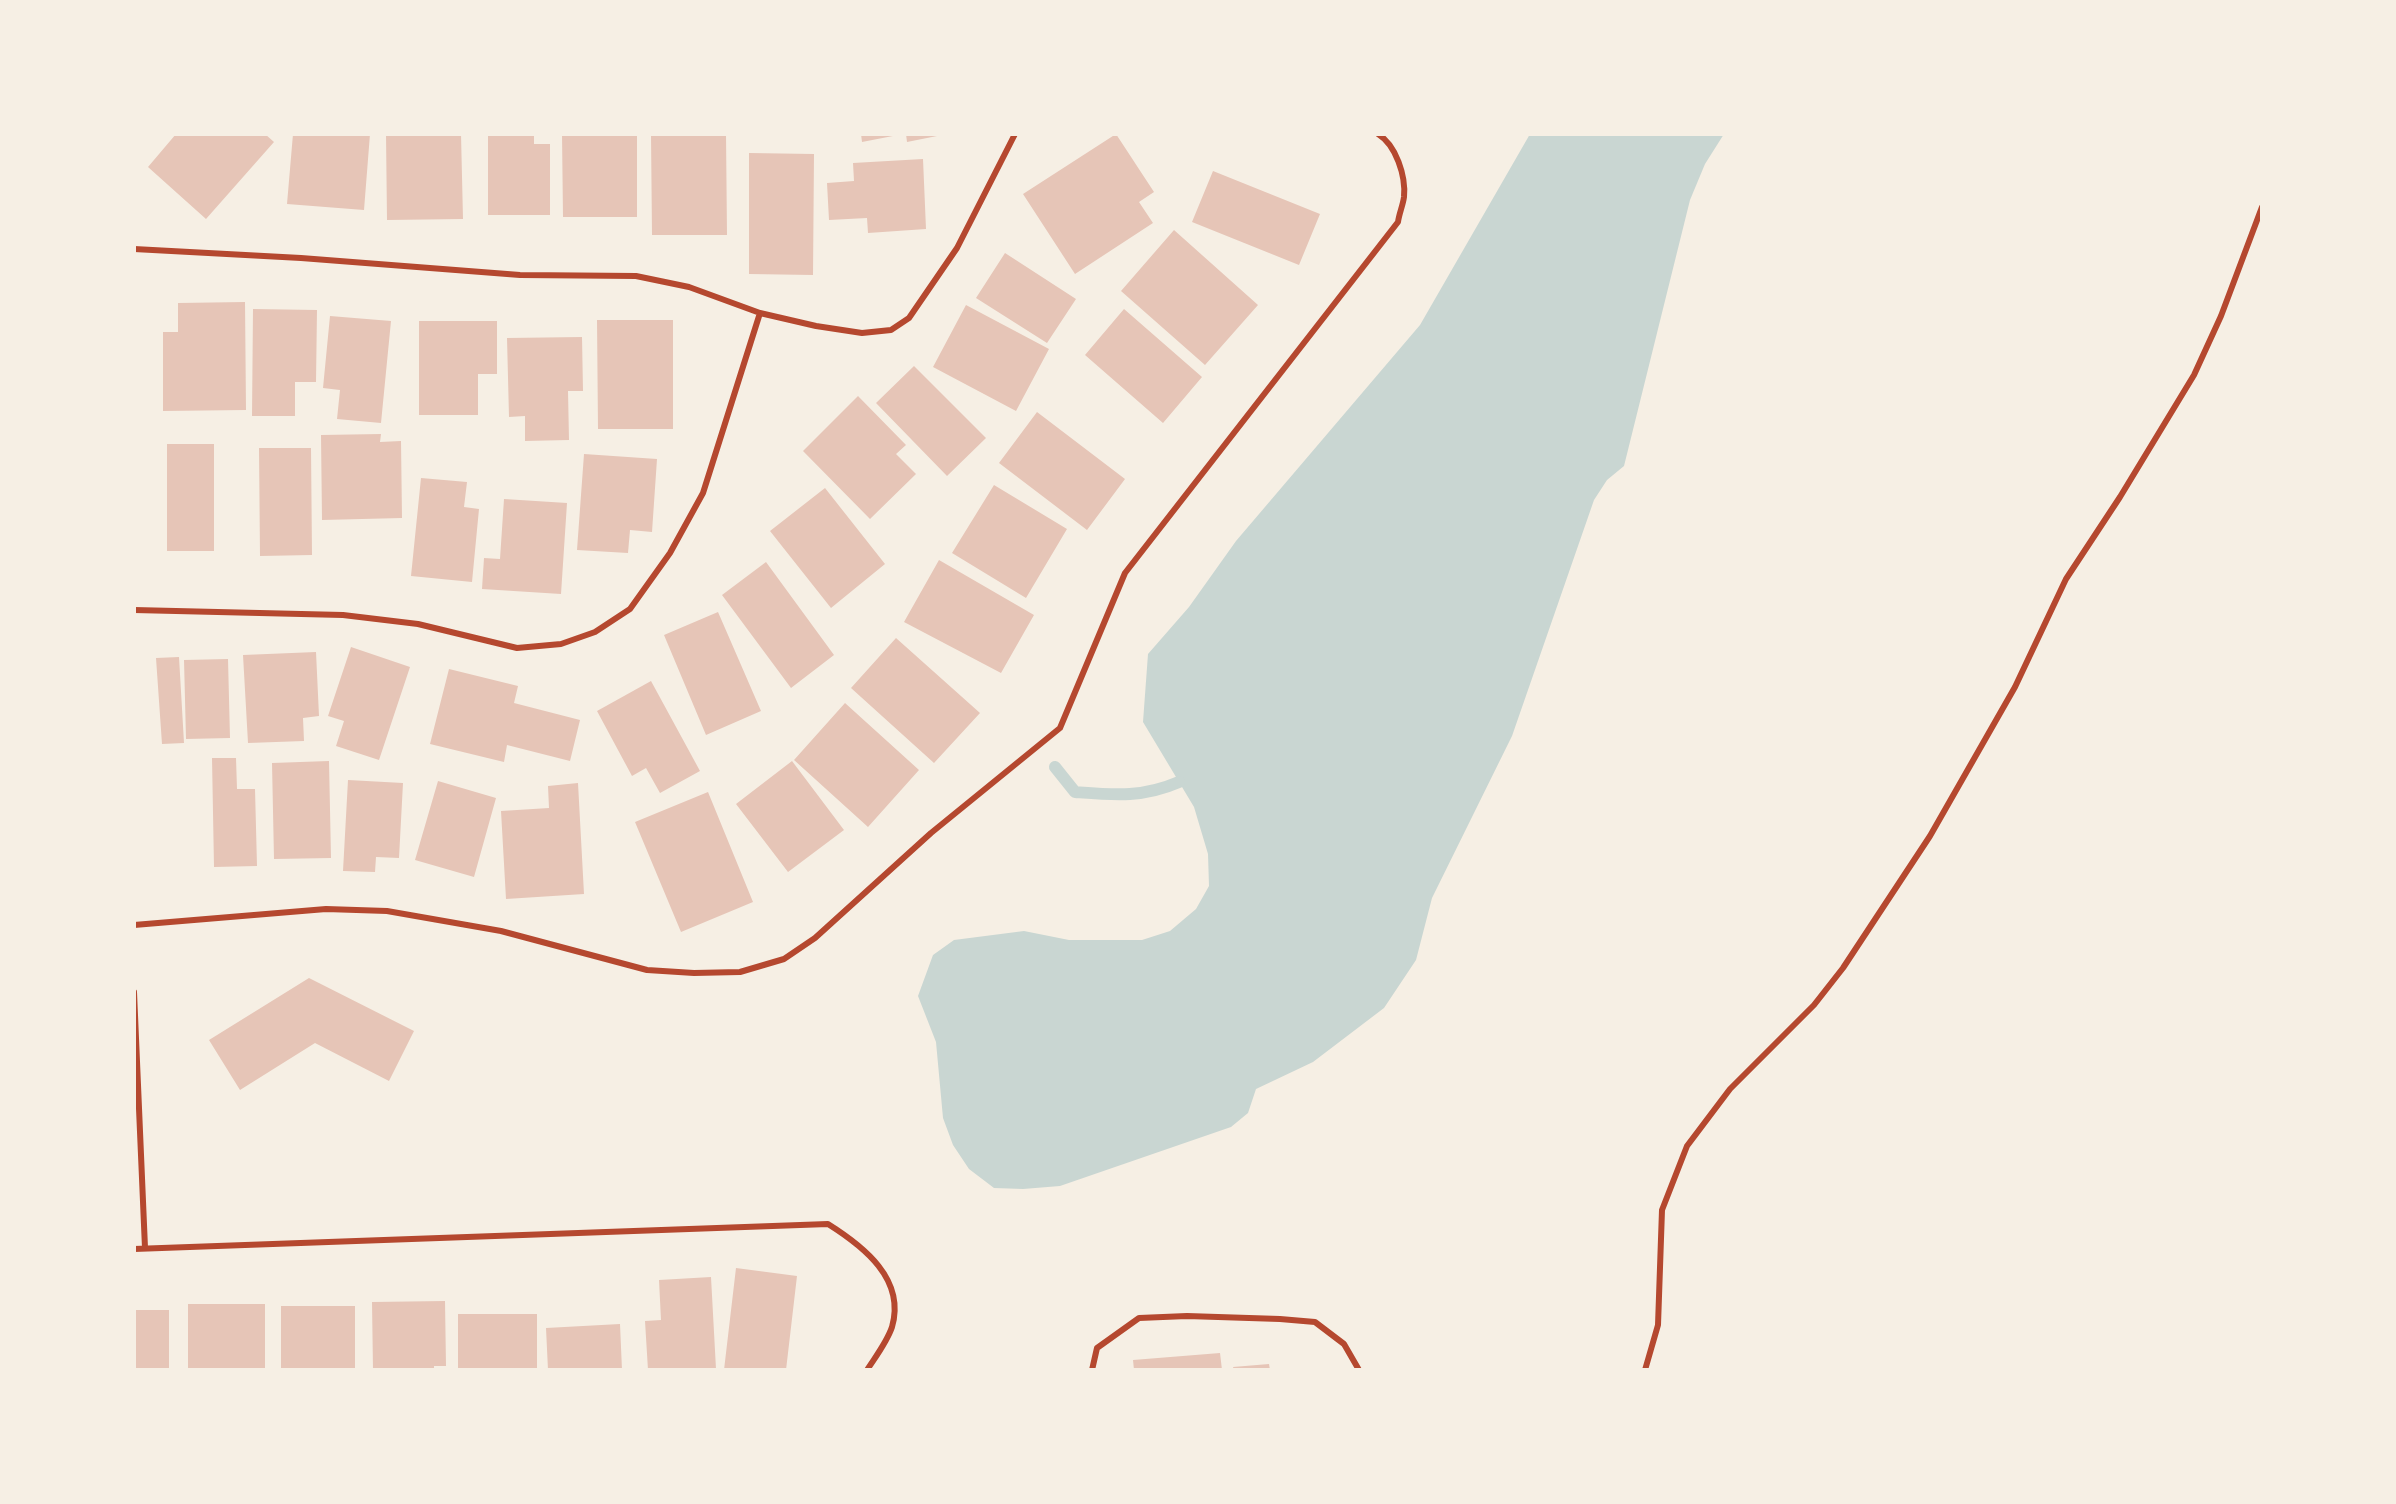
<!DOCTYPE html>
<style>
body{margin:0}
#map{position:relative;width:2396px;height:1504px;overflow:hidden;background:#f6efe4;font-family:"Exo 2",sans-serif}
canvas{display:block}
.frame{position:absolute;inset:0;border:136px solid #f6efe4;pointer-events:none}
</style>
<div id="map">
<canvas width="2396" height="1504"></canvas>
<div class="frame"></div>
</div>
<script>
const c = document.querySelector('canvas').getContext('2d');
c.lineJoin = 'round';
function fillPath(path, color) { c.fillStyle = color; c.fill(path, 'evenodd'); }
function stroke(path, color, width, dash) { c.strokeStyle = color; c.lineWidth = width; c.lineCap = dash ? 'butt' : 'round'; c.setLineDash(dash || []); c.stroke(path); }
fillPath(new Path2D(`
 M1530,134h194l-19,30 -15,36 -66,266 -17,14 -13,20 -82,236 -80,162 -16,62 -32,48 -71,54 -57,27 -8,24 -17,14 -171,59 -37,3 -29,-1 -25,-19 -16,-24 -10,-27 -7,-76 -18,-46 15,-41 21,-15 70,-9 45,9h73l28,-9 26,-22 13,-23 -1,-32 -14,-47 -51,-85 5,-68 41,-47 47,-66 184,-216z`), '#c9d6d2');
stroke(new Path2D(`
 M1055,767l20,25c39,3 67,6 104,-10`), '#c9d6d2', 12);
fillPath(new Path2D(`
 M176,134h89l9,8 -68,77 -58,-52z
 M293,134h77l-6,76 -77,-6z
 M386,134h75l2,85 -76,1z
 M488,134h46v10h16v71h-62z
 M562,134h75v83h-74z
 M651,134h75l1,101h-75z
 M861,134h37v1l-36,7z
 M906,134h36v1l-35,7z
 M1116,134l38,58 -15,10 14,21 -78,51 -52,-80z
 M749,153l65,1 -1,121 -64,-1z
 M923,159l3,70 -58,4 -1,-15 -38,2 -2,-37 27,-2 -1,-18z
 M1213,171l107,43 -21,51 -107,-43z
 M1174,230l84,75 -53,60 -84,-74z
 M1005,253l71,46 -29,44 -71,-45z
 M245,302l1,108 -83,1v-79h15v-29z
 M966,305l83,44 -33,62 -83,-44z
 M253,309l64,1 -1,72h-21v34h-43z
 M1124,309l78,68 -39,46 -78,-68z
 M330,316l61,5 -10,102 -44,-4 3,-29 -17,-2z
 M597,320h76v109h-75z
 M419,321h78v53h-19v41h-59z
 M582,337l1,54h-15l1,49 -44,1v-25l-16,1 -2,-79z
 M914,366l72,72 -39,38 -71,-73z
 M858,396l48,49 -10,9 20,20 -46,45 -67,-68z
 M1037,412l88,67 -38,51 -88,-67z
 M381,434l-1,8 21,-1 1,77 -80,2 -1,-85z
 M167,444h47v107h-47z
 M259,448h52l1,107 -52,1z
 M584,454l73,5 -5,73 -22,-2 -2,23 -51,-3z
 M421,478l46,4 -3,25 15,2 -7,73 -61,-6z
 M994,485l73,44 -41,69 -74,-45z
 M825,488l60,76 -54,44 -61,-77z
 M504,499l63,4 -6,91 -79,-5 2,-31 16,1z
 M939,560l95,55 -33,58 -97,-51z
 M766,562l68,93 -43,33 -69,-93z
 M718,612l43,99 -55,24 -42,-100z
 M896,638l84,75 -46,50 -83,-75z
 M351,647l59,20 -31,93 -43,-14 8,-25 -16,-5z
 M316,652l3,64 -16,2 1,23 -56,2 -5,-88z
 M179,657l5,86 -22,1 -6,-86z
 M228,659l2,79 -44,1 -2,-79z
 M449,669l69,17 -4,17 66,17 -10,41 -63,-16 -3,17 -74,-18z
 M651,681l49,90 -40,22 -14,-25 -14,8 -35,-65z
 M845,703l74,67 -51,57 -74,-67z
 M212,758h24l1,31h18l2,77 -43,1z
 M329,761l2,97 -57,1 -2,-96z
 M792,761l52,69 -56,42 -52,-68z
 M348,780l55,3 -4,75 -23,-1 -1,15 -32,-1z
 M438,781l58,17 -22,79 -59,-17z
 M578,783l6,111 -78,5 -5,-88 48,-3 -1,-22z
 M708,792l45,110 -72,30 -46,-110z
 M309,978l105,53 -25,50 -74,-38 -75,47 -31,-50z
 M736,1268l61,8 -11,94h-62z
 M711,1277l5,92 -68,1 -3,-49 16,-1 -2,-40z
 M445,1301l1,65h-12v4h-61l-1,-68z
 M188,1304h77v66h-77z
 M281,1306h74v64h-74z
 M134,1310h35v60h-35z
 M458,1314h79v56h-79z
 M620,1324l2,46h-74l-2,-42z
 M1220,1353l2,17h-88l-1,-10z
 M1269,1364l1,6h-36l-1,-3z`), '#e6c5b7');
stroke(new Path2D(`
 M134,249l167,9 219,17 116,1 53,11 71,26 56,13 46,7 29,-3 18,-12 48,-70 58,-114
 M134,610l209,5 75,9 99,24 44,-4 34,-12 35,-23 40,-56 33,-60 57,-180
 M134,925l192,-16 61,2 114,20 146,39 47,3 46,-1 44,-13 31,-21 116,-105 129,-105 65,-155 273,-351c1,-8 5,-17 6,-25 2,-21 -8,-52 -26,-63
 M134,992l11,256
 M134,1249l694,-25c35,22 78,55 64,103 -5,15 -16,29 -25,43
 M1092,1370l5,-22 42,-30 48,-2 93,3 35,3 29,22 15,26
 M1645,1370l13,-45 4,-115 25,-64 43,-57 84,-84 29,-37 87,-132 85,-149 51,-108 54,-82 74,-122 27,-59 41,-109`), '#b5482f', 6);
</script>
